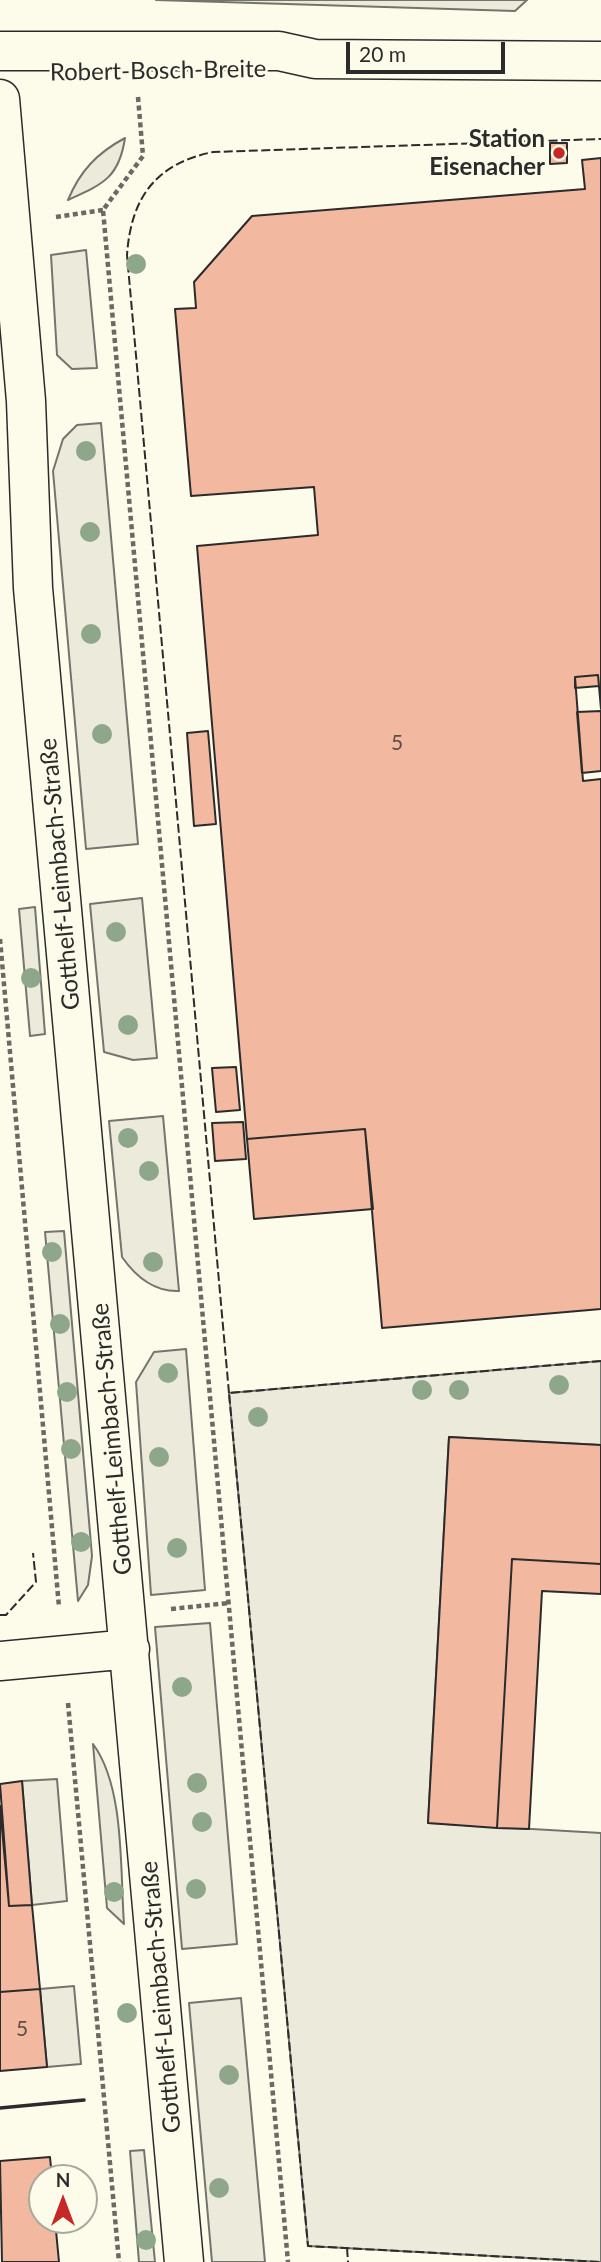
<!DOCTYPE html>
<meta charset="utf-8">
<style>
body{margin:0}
#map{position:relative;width:601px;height:2262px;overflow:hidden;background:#fdfbea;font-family:Lato,sans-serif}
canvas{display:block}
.north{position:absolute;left:28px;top:2164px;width:70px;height:70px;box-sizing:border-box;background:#fdfbea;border:2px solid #a9a89e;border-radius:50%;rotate:0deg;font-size:19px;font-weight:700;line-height:28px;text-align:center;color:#2b2b2b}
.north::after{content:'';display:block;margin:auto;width:24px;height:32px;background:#c62828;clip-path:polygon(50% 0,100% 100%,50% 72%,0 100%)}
.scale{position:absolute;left:346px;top:42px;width:159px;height:32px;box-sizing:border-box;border:4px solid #2b2b2b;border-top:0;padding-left:9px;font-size:21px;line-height:24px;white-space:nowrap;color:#2b2b2b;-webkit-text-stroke:5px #fdfbea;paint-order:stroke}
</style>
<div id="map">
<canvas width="601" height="2262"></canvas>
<div class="north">N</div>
<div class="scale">20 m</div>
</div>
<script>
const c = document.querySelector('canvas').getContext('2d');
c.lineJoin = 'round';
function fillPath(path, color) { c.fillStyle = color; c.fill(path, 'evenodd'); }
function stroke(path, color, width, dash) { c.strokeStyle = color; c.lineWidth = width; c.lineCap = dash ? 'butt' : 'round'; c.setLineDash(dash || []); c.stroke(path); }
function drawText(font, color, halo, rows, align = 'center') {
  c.font = font + ' Lato,sans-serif'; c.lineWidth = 5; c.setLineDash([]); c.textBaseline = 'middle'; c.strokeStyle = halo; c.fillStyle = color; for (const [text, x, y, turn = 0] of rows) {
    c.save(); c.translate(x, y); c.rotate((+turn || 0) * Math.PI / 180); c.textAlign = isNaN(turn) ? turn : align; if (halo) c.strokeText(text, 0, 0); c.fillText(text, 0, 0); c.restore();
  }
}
const green = new Path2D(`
 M156,0h371l-12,11z
 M125,138c-6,40 -22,46 -57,62 12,-29 29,-47 57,-62z
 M86,250l11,118 -25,1 -15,-14 -6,-100z
 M101,423l37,421 -52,5 -33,-378 10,-32 14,-14z
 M142,898l15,160 -24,2 -29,-8 -14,-148z
 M35,907l10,127 -15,2 -11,-127z
 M163,1116l16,175c-25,1 -43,-14 -57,-34l-13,-136z
 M64,1231l28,325 -4,29 -10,16 -33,-369z
 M186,1349l19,241 -54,5 -15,-213 18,-30z
 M601,1361v84l-152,-8 -21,386 173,10v429l-293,-16 -79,-853z
 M210,1623l27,321 -55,5 -27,-322z
 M93,1744c32,43 27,127 31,180l-17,-16z
 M241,1998l24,264h-53l-23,-259z
 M144,2150l11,112h-16l-9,-111z`);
fillPath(green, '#ecebdb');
stroke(green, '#74746e', 2);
const parking = new Path2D(`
 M57,1779l10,122 -35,4 -10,-124z
 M74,1986l7,78 -34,3 -7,-78z`);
fillPath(parking, '#eceadb');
stroke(parking, '#74746e', 2);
const building = new Path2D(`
 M550,143h17v20l-17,1z
 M601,158v551l-3,-34 -23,2 8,104 18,-2v530l-219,19 -17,-199 -118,10 -50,-593 121,-11 -4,-48 -123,9 -16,-187 21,-1 -2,-26 58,-66 333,-27 -3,-29z
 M598,675l1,11 -24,2v-11z
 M601,711v60l-19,2 -5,-61z
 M208,731l8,93 -22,2 -7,-93z
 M236,1067l4,43 -24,2 -4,-44z
 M243,1122l3,37 -31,2 -3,-38z
 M365,1129l8,80 -119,10 -7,-80z
 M449,1437l152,8v119l-89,-5 -15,269 -69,-5z
 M512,1559l89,5v30l-59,-3 -13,238 -32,-1z
 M22,1781l10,124 -23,1 -9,-122z
 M0,1806l9,100 23,-1 8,84 -40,3z
 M40,1989l7,78 -47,4v-79z
 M50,2157l2,21h-10v42h13l4,42h-57l-2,-101z`);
fillPath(building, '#f2b8a0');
stroke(building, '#2b2b2b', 2);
const minor = new Path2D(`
 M0,51h279l36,8 286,2
 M0,99l26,302 7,187 151,1674
 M0,1661l130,-12`);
stroke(minor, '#2b2b2b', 41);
stroke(new Path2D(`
 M138,97l5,59 -40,54 185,2052
 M56,217l47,-7
 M0,939l59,668
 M171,1609l58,-6
 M68,1703l51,559`), '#6a6964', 4.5, [5, 3.5]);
stroke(minor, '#fdfbea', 38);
stroke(new Path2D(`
 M601,1361l-372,32 79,853 293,16
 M229,1393l-102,-1138c4,-57 28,-91 86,-103l388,-13
 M0,1615h6l30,-33 -3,-29
 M347,2248l1,14`), '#2b2b2b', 2, [9, 3.5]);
stroke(new Path2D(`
 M0,2108l84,-8`), '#2b2b2b', 3.5);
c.fillStyle = '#8ea78a';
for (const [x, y] of [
 [136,264],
 [86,451],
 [90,532],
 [91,634],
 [102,734],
 [116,932],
 [31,978],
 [128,1025],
 [128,1138],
 [149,1171],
 [52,1252],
 [153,1262],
 [60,1324],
 [168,1373],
 [559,1385],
 [422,1390],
 [459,1390],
 [67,1392],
 [258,1417],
 [71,1449],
 [159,1457],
 [81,1542],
 [177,1548],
 [182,1687],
 [197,1783],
 [202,1822],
 [196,1889],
 [114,1892],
 [127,2013],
 [229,2075],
 [219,2188],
 [146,2240]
]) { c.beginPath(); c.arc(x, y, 10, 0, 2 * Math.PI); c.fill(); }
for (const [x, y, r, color] of [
 [559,153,7,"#c62828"]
]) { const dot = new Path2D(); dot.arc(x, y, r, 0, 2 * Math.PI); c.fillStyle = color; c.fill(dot); stroke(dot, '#fdfbea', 2.5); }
drawText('21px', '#5d4e48', null, [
 ["5",397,743],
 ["5",22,2029]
]);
drawText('24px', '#2b2b2b', '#fdfbea', [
 ["Robert-Bosch-Breite",158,71,-1],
 ["Gotthelf-Leimbach-Straße",60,874,-95],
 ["Gotthelf-Leimbach-Straße",112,1439,-95],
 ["Gotthelf-Leimbach-Straße",161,1997,-95]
]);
drawText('bold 24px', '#2b2b2b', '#fdfbea', [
 ["Station",545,139],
 ["Eisenacher",545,167]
], 'right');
</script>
